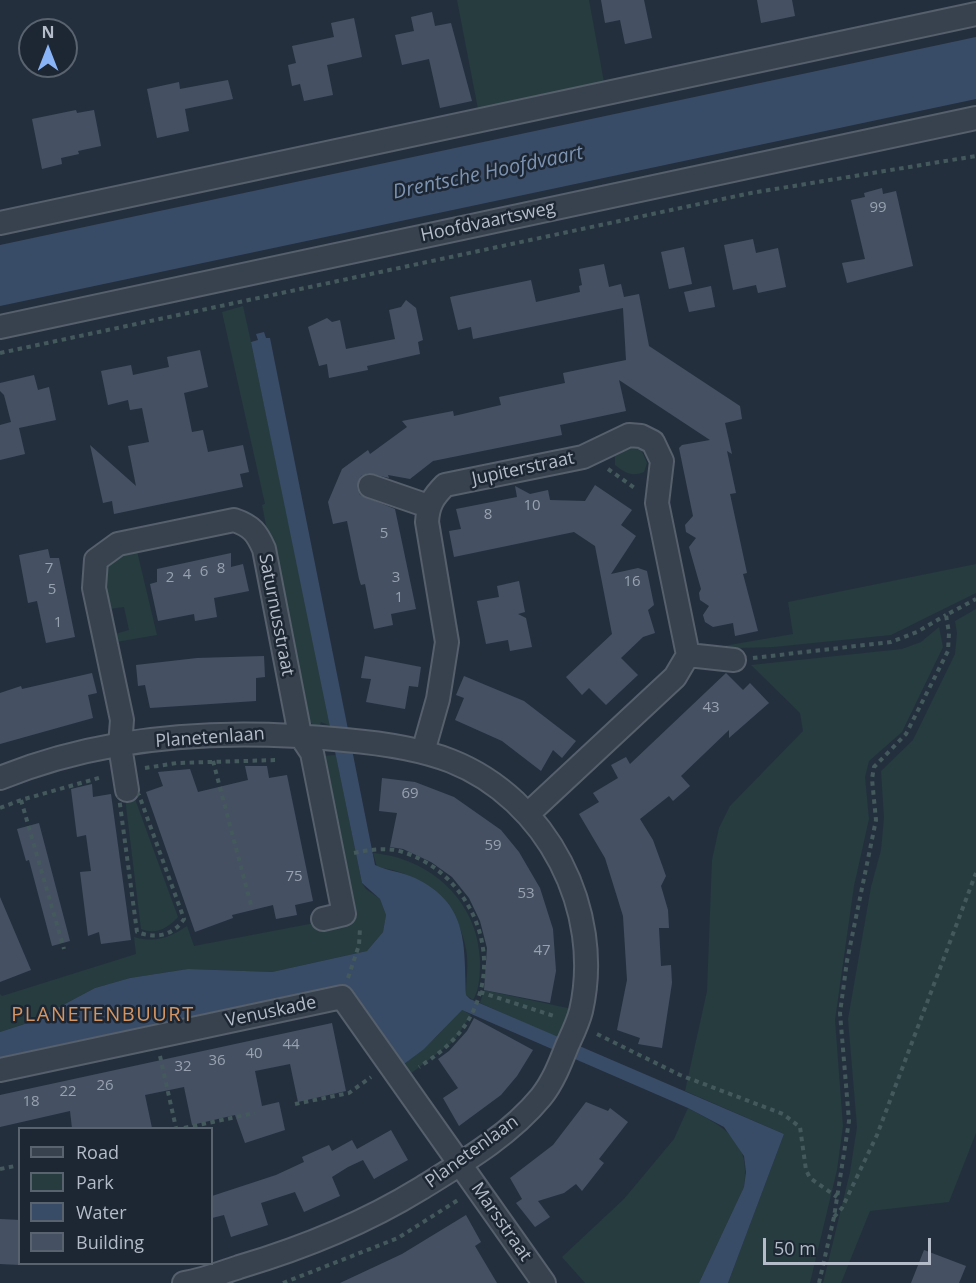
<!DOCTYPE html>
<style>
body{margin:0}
#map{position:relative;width:976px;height:1283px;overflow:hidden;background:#242f3e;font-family:"Open Sans",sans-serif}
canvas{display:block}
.legend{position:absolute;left:18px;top:1127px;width:195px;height:138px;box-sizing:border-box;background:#1d2633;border:2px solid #59626f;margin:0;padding:8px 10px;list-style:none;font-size:18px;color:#b4bcc9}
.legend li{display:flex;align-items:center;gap:12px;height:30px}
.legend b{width:30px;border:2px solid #59626f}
.north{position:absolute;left:18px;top:18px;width:60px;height:60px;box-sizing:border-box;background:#1d2633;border:2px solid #59626f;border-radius:50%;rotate:0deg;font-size:16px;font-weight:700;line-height:24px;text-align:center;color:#b4bcc9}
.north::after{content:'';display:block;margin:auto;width:21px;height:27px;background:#8ab4f8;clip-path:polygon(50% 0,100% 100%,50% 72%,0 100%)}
.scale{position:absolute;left:763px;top:1238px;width:168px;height:27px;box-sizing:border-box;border:3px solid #b4bcc9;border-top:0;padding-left:8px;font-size:18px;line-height:21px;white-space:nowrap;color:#b4bcc9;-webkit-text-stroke:4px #1d2633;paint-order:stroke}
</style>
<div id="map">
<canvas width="976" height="1283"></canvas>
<ul class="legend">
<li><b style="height:8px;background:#38414e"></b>Road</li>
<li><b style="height:16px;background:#263c3f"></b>Park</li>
<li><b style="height:16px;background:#394c67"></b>Water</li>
<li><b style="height:16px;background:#455162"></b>Building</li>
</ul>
<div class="north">N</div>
<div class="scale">50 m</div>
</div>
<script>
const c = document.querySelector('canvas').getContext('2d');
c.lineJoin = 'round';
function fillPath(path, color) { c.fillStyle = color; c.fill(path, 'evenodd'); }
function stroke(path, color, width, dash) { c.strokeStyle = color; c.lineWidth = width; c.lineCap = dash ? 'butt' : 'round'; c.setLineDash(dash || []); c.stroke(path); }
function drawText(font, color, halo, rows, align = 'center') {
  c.font = font + ' "Open Sans",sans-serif'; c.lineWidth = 5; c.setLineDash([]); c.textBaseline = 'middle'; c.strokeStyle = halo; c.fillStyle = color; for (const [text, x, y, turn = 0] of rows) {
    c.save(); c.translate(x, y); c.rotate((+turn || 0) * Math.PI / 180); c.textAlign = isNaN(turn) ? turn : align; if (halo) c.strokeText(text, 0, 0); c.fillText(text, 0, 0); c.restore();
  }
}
fillPath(new Path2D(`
 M457,0h132l15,82 -126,27z
 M243,306l8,36 80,384 -10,-4 -2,5c-12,-3 -13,-13 -17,-23l-40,-199 3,-1 -43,-192z
 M632,445l9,4 6,14 -3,9c-12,5 -19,1 -29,-7v-14z
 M137,551l20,84 -41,7 -1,-8 14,-4 -5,-23 -15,2c-9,-32 -9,-51 28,-58z
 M976,564v29l-85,42 -117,12 -68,2 87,-15 -5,-32z
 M976,609v524l-27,69 -79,9 -29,72h-18l27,-111 7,-45 -9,-108 23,-132 10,-37 3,-32 -3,-47 32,-31 42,-86 2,-21 -2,-12z
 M939,627l4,20 -41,85 -33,29 -4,16 4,42 -15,67 -19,134 8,106 -6,44 -27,113h-82l56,-149 -99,-43 22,-100 5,-131 7,-32 11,-22 73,-75 -3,-18 -49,-48 151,-16 19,-7z
 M336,755l26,128 4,6 14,10 6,16 -3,17 -16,19 -95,21 -84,-3 -58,9 -35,10 -64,34 -31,10v-38l2,2 134,-42 -2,-17c22,6 35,1 53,-11l7,20 126,-24h32l-31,-166z
 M134,796l44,121c-10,11 -22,18 -37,12l-16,-131z
 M373,853c57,5 105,48 107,107 0,13 0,29 -7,40l-7,-5c0,-15 3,-31 0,-46 -8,-46 -44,-76 -89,-82z
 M484,990l88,19 -5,18 -4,-1 -3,13 -80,-36z
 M461,1009l10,6 -17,26 -44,33 -6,-10 32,-27z
 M688,1108c37,20 63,31 56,79l-45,96h-114l-23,-26 62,-58 50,-60z`), '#263c3f');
fillPath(new Path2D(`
 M976,37v62l-976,207v-61z
 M264,332l2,6h4l105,527c13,6 27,7 40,13 54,26 49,67 51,117l4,4 314,135 -56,149h-29l45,-96 2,-15 -2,-16 -20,-29 -36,-19 -226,-98 -38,39 -20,15 -58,-79 -346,73v-26l31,-10 64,-34 35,-10 58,-9 84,3 95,-21 16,-19 3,-17 -6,-16 -18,-16 -111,-541 7,-2 -2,-6z`), '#394c67');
fillPath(new Path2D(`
 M601,0h43l8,38 -27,6 -5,-24 -15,3z
 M757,0h35l3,16 -34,7z
 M432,12l3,14 16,-3 21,78 -32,7 -11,-49 -27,6 -7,-30 19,-4 -3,-14z
 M354,18l8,39 -35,8 6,30 -29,6 -4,-17 -8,2 -4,-21 8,-2 -4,-17 42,-9 -3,-14z
 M228,80l5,19 -48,10 4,22 -32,7 -10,-49 32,-7 1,7z
 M76,110l1,3 17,-3 7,36 -23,5 1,3 -18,4 1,6 -20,5 -10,-50z
 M882,188l1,6 13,-3 17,75 -66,17 -5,-20 23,-4 -14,-59 14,-3 -1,-4z
 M753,239l3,14 22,-5 8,39 -28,6 -2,-8 -23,5 -9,-45z
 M684,247l8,37 -23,5 -8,-37z
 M604,264l5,23 12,-3 3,13 15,-3 10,52 91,60 2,13 -17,4 7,31 -5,-3 9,42 -6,1 17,79 -4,1 15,57 -23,5 -2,-13 -20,4 -8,-5 -2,-7 6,-9 -9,-6 -1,-7 2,-4 -12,-42 7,-9 -10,-6 -1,-7 8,-9 -14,-68 3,-3 28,-5 -91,-60 7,31 -66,14 2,10 -129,26 -23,18 -22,-4 1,3 -21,-5 -7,3 -4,12 3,7 35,14 21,100 -25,5 2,11 -19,4 -9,-45 -4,1 -2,-6 -12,-58 -14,3 -5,-22 14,-33 26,-19 2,4 37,-27 -5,-6 51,-10 1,5 47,-11 -2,-8 66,-14 -2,-10 63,-13 -3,-52 -150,31 -2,-12 -13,3 -8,-33 81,-17 5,22 44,-10 -1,-6 3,-1 -3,-16z
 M711,286l4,21 -26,5 -5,-20z
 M406,300l10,8 7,32 -5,2 2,12 -53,12 1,4 -39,8 -2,-14 -8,2 -11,-39 19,-9 5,4 8,-2 6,29 49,-10 -6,-29 12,-3z
 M200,350l8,37 -24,6 8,39 11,-2 5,22 35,-7 6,27 -9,2 3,13 -129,27 -2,-13 -9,2 -13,-58 46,41 -8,-40 21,-4 -7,-34 -12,2 -2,-10 -20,5 -7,-34 30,-6 2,10 36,-8 -2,-10z
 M34,375l4,15 11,-3 7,33 -37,8 6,26 -25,6v-35l11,-3 -7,-27 -4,-4v-8z
 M595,485l37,25 -11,15 15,11 -25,38 27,-6 9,3 7,34 -6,5 7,23 -12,4 -22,21 17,17 -32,30 -17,-17 -7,7 -16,-18 46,-43 -17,-88 -21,-14 -120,25 -5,-26 12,-2 -5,-20 61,-12 -2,-11 15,8 18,-4 2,10 35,1z
 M48,549l2,9h9l16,79 -29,6 -9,-42 -9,2 -9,-48z
 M231,553v14l12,-3 6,27 -35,7 3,19 -22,4 -1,-7 -36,7 -8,-37 7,-2v-13z
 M519,581l6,31 -7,2 8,4 6,29 -22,4 -2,-11 -22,4 -9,-43 22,-4 -2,-11z
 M264,656l1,21 -9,1v23l-106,7 -5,-23 -7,1 -2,-21 61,-7z
 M365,656l56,11 -3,20 -9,-1 -4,23 -39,-7 5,-23 -10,-1z
 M92,673l5,20 -9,2 5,23 -93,26v-51l21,-7 1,3z
 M726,673l17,17 7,-7 19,20 -40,35v-8l-48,46 9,10 -17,15 -4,-5 -29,23 13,21 13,36 -5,10 7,24 1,18h-10l2,38 10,-1 1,18 -10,65 -24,-4 2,-6 -23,-8 10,-50 -4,-64 -18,-58 -26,-44 20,-12 -6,-9 25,-15 -7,-13 15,-8 4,7z
 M464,676l60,25 52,40 -14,17 -9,-8 -12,21 -39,-30 -47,-21 9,-22 -8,-3z
 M245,766h22l2,12 18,-3 26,126 -18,4 2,10 -21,4 -3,-14 -41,10 1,3 -38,14 -49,-140 17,-6 -5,-14 32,-3 8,23 50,-12z
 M382,778l33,4 39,15 47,33 18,22 21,36 13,41 3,42 -6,32 -66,-13 3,-42 -7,-27 -11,-23 -17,-21 -21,-15 -28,-13 -13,-2 7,-34 -18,-2z
 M92,784l1,13 18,-3 20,146 -30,4 -2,-12 -11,4 -8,-64 11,-1 -5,-36 -9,2 -6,-48z
 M39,823l31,118 -18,5 -23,-86 -3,1 -9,-32z
 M0,897l31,73 -31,12z
 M474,1018l59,32 -16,26 -16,19 -42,31 -16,-28 15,-10 -20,-29 11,-8 18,-20z
 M332,1023l14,68 -48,11 -8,-38 -35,7 7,35 17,-4 6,28 -40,13 -10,-28 -43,10 -8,-38 -39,8 7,33h-80l-2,-17 -70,16v-32z
 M586,1102l22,9 2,-3 18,14 -29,37 5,4 -22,28 -6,-7 -12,9 -26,8 12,16 -15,10 -19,-24 6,-4 -12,-21 43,-33z
 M391,1130l17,30 -34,19 -11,-19 -15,7 -16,10 8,19 -36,16 -9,-20 -34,11 7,22 -37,12 -7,-22 -12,3v-22l64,-21 28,-13 -2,-5 27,-12 3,6 20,-11 5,9z
 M466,1215l15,27 -6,4 22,37h-157l62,-29z
 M0,1219l20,1v45l-20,-1z
 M924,1250l42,16 -7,17h-48z`), '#455162');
const minor = new Path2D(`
 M0,223l976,-209
 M0,327l976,-209
 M370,486l58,20
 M688,655l46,5
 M423,752l15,-53 9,-57 -20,-120c1,-17 6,-25 18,-37l138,-28 46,-22 12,1 12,6 9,19 -5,42 31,152 -13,22 -146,136
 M0,778c108,-44 231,-50 345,-38 35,3 73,8 106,21 96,38 153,149 130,250 -3,12 -9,24 -14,35 -7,18 -14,36 -26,51 -32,39 -79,66 -121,92 -57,35 -117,59 -181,78 -18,6 -36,13 -55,16
 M127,790l-7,-44 2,-26 -28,-132 2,-28 22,-16 116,-24c18,6 23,13 30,29l36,186 12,18 32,161 -21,5
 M0,1070l342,-73 202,286`);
stroke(minor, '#565f6c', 26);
stroke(new Path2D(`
 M0,353l751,-160 225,-37
 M608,469l28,20
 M753,658l138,-16 26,-10 29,-17
 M213,761l38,144
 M145,768l32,-5 101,-3
 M127,790l12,5 45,124c-11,17 -29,20 -47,13l-18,-135z
 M21,800l43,149
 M0,808l21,-8 81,-23
 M354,853c14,-3 27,-5 41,-3 63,14 104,85 84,146 -10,33 -32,53 -60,71
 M348,978l11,-33 1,-17
 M480,992l77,25
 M597,1034l83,41 103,39 17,13 6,43 4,8 27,19
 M160,1056l16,72
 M295,1104l54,-11 22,-16
 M184,1128l71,-15
 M0,1169l15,-3
 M834,1217l8,-9 35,-73 99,-262
 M283,1283l115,-45 60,-38
 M819,1283l15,-66 15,-96 -9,-108 7,-52 29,-141 -4,-41 2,-12 32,-33 42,-83 1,-18 -3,-18 30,-16`), '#44595c', 4, [4.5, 4.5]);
stroke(minor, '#38414e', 22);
drawText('15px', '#98a1af', null, [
 ["99",878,208],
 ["10",532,506],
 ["8",488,515],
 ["5",384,534],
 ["7",49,569],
 ["8",221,569],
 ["6",204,572],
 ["4",187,575],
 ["2",170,578],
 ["3",396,578],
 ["16",632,582],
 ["5",52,590],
 ["1",399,598],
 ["1",58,623],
 ["43",711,708],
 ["69",410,794],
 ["59",493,846],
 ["75",294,877],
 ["53",526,894],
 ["47",542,951],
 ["44",291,1045],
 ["40",254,1054],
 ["36",217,1061],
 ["32",183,1067],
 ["26",105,1086],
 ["22",68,1092],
 ["18",31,1102]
]);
drawText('18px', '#b4bcc9', '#1d2633', [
 ["Hoofdvaartsweg",488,222,-12],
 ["Jupiterstraat",523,469,-12],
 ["Saturnusstraat",276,615,79],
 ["Planetenlaan",210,738,-4],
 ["Venuskade",271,1012,-12],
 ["Planetenlaan",472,1152,-36],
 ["Marsstraat",501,1222,55]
]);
drawText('italic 20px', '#7c92b1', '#1d2633', [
 ["Drentsche Hoofdvaart",488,173,-12]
]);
c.letterSpacing = '1.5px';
drawText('20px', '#d59563', '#1d2633', [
 ["PLANETENBUURT",103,1015]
]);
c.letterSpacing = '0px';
</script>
